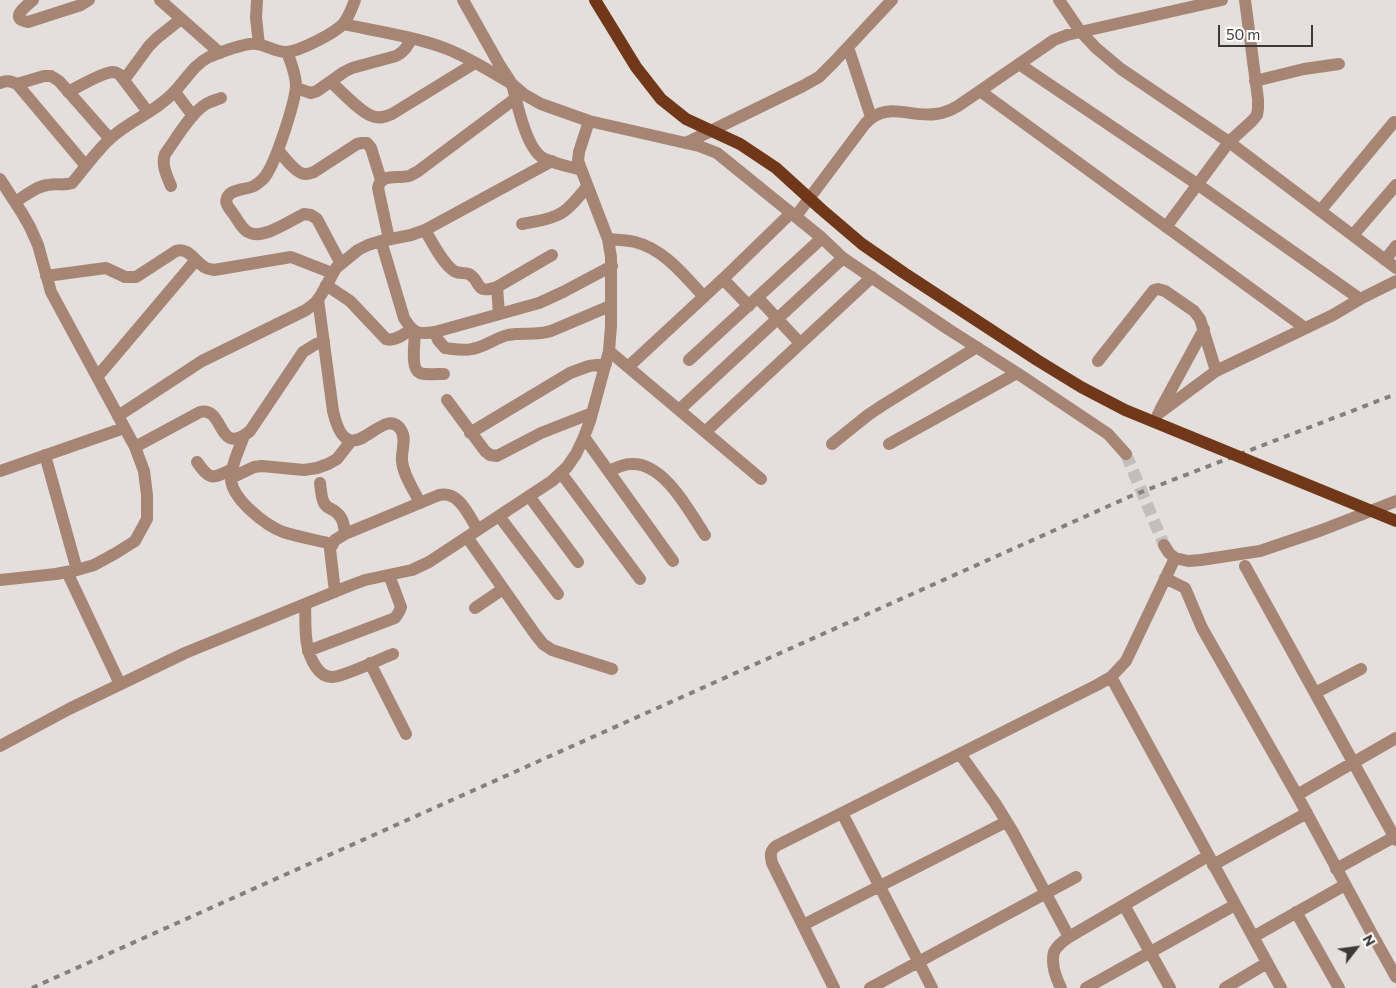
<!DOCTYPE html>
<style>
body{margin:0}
#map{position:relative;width:1396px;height:988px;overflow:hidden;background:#e4dfdc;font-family:Commissioner,sans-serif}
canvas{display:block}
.north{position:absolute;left:1331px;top:923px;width:50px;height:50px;-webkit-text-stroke:4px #fff;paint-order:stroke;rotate:60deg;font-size:14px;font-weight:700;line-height:20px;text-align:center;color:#3b3a38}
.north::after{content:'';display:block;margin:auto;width:18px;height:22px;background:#3b3a38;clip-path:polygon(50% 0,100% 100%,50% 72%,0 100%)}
.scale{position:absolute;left:1218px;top:25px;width:95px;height:22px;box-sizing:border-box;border:2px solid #3b3a38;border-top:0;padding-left:6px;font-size:15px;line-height:18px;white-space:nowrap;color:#3b3a38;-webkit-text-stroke:4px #fff;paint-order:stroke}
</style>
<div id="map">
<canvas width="1396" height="988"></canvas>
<div class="north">N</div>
<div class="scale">50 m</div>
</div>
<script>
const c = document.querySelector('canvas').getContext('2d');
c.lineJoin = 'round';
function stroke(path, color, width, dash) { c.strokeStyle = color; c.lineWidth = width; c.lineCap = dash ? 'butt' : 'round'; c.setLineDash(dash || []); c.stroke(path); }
stroke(new Path2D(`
 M1126,454l38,91`), '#c2bebb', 12, [12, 6]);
stroke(new Path2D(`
 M33,0c-7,6 -25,19 -5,22l53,-17 8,-5
 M160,0l60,53
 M257,0l-1,18 3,26
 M463,0l36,64 13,20 13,11 16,9 48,17 110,25 18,7 105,85 21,20 105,71 69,44 91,61 18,20
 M1059,0l21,31 16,17 25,21 108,73 167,126
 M343,24c33,7 73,13 104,25 23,9 44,23 65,35 5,19 14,64 31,74 9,5 28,9 38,12
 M848,47l23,70
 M287,52c4,11 9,22 9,34 -1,16 -21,81 -33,93 -2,2 -6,5 -9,7 -8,4 -24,3 -27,12 -3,6 4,12 7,17 4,5 8,14 14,17 14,9 43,-12 56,-18l7,1 6,4 24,45
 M1019,64l178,120 163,115
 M124,80l25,-34 8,-8 24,-19
 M1255,81l49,-12 35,-5
 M331,82c10,9 29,30 41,34 7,3 13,1 20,-2l83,-51
 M0,83c7,-3 11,-2 17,1l69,82
 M17,84l27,-8h7l8,5 51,58
 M296,88l15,5 6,-2 27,-19 8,-4 44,-12c8,-4 11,-9 15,-17
 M980,91l325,237
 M68,92c10,-5 35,-20 45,-20 4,0 4,1 7,3l28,37
 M175,92l18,24
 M686,143l117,-57 16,-9 15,-15 58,-62
 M278,150c6,7 19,25 28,24 3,0 5,-1 8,-2l43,-28 5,-1h5l4,5 10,32
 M0,179l22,34 8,14 8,18 13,47 84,155 9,24 3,24v24l-12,22 -19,12 -22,12 -17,5 -21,4 -56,6
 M171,186c-4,-10 -10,-21 -6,-32 11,-15 25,-40 41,-50 5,-3 10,-4 15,-6
 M15,202c10,-6 21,-16 33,-17 9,-2 15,1 24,-2 13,-15 25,-33 40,-46 19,-17 45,-26 62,-45 12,-12 19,-27 35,-35 9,-4 38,-15 47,-13 11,1 19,8 30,8 12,0 49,-19 57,-28 6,-7 9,-16 12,-24
 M1320,211l74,-89
 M796,216l69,-92c21,-24 45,-6 71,-10 8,-1 15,-4 22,-8l96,-66 13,-5 155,-35
 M522,224c15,-3 35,-5 46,-16 7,-6 13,-14 19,-21
 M1166,227l63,-85 23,-21 5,-6 1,-6v-10l-13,-99
 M425,230c7,12 18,34 29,41 5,3 10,1 15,3 13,7 5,21 28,13l55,-32
 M1353,235l43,-50
 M389,239l-11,-51c2,-15 20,-9 31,-12 3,-1 5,-3 8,-4l99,-74
 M608,239c9,1 19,1 27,3 29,7 50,34 69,55
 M381,241l23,77c9,15 14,17 31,14l104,-29 24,-11 49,-26
 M1385,260l11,-14
 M46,276l60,-8 19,9h11l40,-26c12,-4 18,9 27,15 3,3 7,3 11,4l77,-13 41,16
 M723,279l26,27
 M326,285l24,16 36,38c9,3 18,-5 26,-10
 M497,287l2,27
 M758,298l42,45
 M318,299l15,112c16,70 49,-10 68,19 6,9 0,21 1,31 1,14 12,29 18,42
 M415,332c0,9 -5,37 5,41 6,2 17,1 24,1
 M435,332l3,8 7,8c9,1 18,3 27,1 13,-2 23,-11 36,-14 15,-3 28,1 43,-4l59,-25
 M609,351l152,128
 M689,360l133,-122
 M1098,361l52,-66 4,-5 4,-1 7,2 29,20 6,8 16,52
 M628,367l95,-88 68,-66
 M97,377l99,-117
 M447,400l38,51 5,4 7,1 44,-23 51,-20
 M679,410l164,-152
 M1160,410l44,-81
 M1158,414l58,-43 117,-56 27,-16 36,-18
 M118,416l84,-55 104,-51 9,-7 6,-8 15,-27 22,-18 10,-5 13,-4 30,-6 14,-5 127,-69
 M705,432l167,-155
 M470,433l100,-60 19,-7 17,-2
 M584,437l89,124
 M243,438c-4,12 -12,27 -12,41 1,20 34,46 52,53 16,5 33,8 49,12
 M832,444l36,-29 15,-10 94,-58
 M889,444l128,-71
 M135,447l65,-35c25,-6 17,46 50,19l53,-79 13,-8 8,-3
 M45,455l32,115
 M197,462c14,20 15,16 36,7
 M0,471l124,-43
 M609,471c7,-3 14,-7 22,-7 33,-2 58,47 74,71
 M561,473l79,106
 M231,478l23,-11 8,-1 42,4 13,-2 11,-4 9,-5 14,-18
 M320,483c1,6 1,14 4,20 2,4 5,5 9,7 10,6 11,14 12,24
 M529,496l49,66
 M499,516l59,78
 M467,537l68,97 8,10 9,6 60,19
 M1164,545l5,8 6,5 13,3 13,-1 59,-9 62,-21 74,-29
 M1245,566l151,274
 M67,572l53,112
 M1165,578l20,10 17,40 95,167 75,139 24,43
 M335,592l-5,-43 5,-9 10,-6 94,-39c21,-4 29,20 39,35
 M305,604c1,22 -2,44 11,63 4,6 9,10 16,10 11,0 48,-18 61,-23
 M475,608l28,-19
 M308,651l87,-33 4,-6 2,-5 -12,-32
 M370,663l36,71
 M1111,677l170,311
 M1315,693l46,-24
 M0,746l69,-37 116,-56 164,-67 16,-6 47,-10 17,-8 123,-81 15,-14 9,-13 8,-17 6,-16 19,-70 2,-25v-69l-3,-18 -30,-78 1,-9 10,-31
 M960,754l35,49 18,29 56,105
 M1297,795l99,-57
 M842,813l90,175
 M1213,865l94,-52
 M1336,869l60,-33
 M1124,905l46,83
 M1296,912l43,76
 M803,925l203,-103
 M1253,937l92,-52
 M834,988l-62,-125c-2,-8 -2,-12 4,-17l321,-161 14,-8 15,-16 49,-103
 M870,988l206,-111
 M1061,988c-5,-10 -10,-25 -7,-36 3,-6 9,-11 15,-15l139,-81
 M1086,988l149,-83
 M1225,988l42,-25`), '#a68574', 12);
stroke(new Path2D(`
 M32,988l1099,-492 265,-102`), '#83817e', 4, [6, 6]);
stroke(new Path2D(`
 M595,0l41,67 25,32 25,20 54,25 36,24 45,41 41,35 42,29 133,87 44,27 44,23 271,111`), '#703819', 12);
</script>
